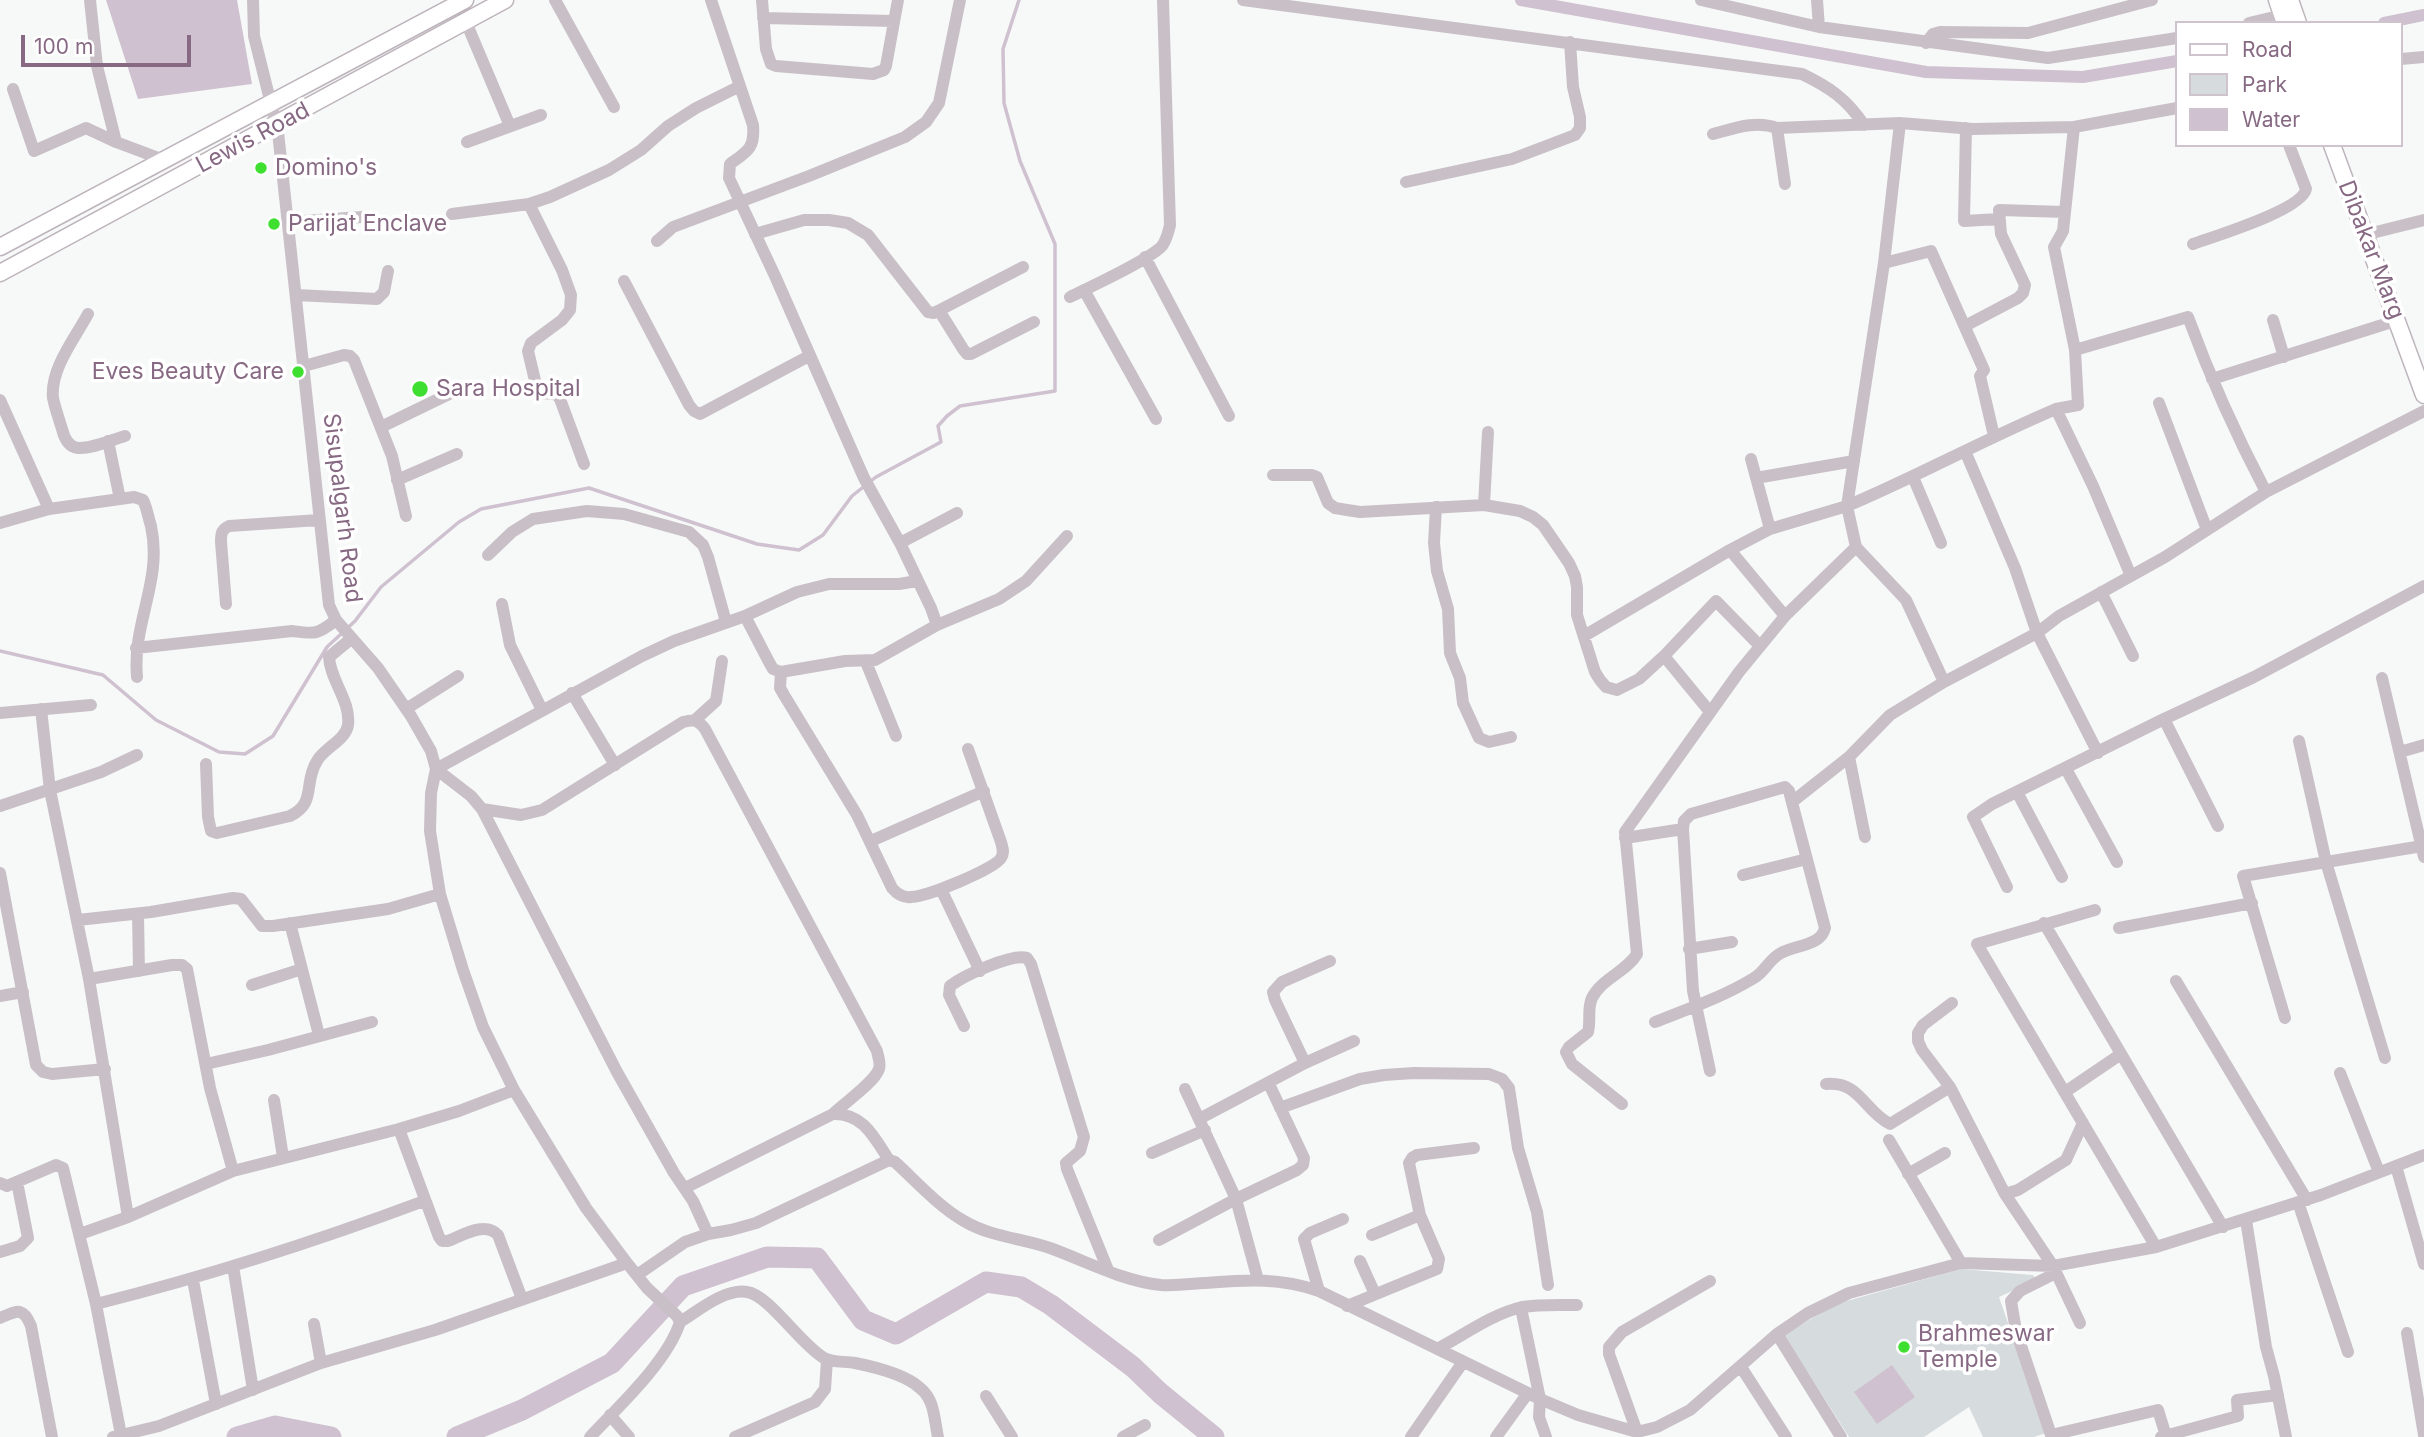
<!DOCTYPE html>
<style>
body{margin:0}
#map{position:relative;width:2424px;height:1437px;overflow:hidden;background:#f7f9f8;font-family:Inter,sans-serif}
canvas{display:block}
.legend{position:absolute;left:2175px;top:21px;width:228px;height:126px;box-sizing:border-box;background:#fff;border:2px solid #cfc3cd;margin:0;padding:9px 12px;list-style:none;font-size:21px;color:#876983}
.legend li{display:flex;align-items:center;gap:14px;height:35px}
.legend b{width:35px;border:2px solid #cfc3cd}
.scale{position:absolute;left:21px;top:35px;width:170px;height:32px;box-sizing:border-box;border:4px solid #876983;border-top:0;padding-left:9px;font-size:21px;line-height:24px;white-space:nowrap;color:#876983;-webkit-text-stroke:5px #fff;paint-order:stroke}
</style>
<div id="map">
<canvas width="2424" height="1437"></canvas>
<ul class="legend">
<li><b style="height:9px;background:#fff"></b>Road</li>
<li><b style="height:19px;background:#d6dbde"></b>Park</li>
<li><b style="height:19px;background:#cfc1cf"></b>Water</li>
</ul>
<div class="scale">100 m</div>
</div>
<script>
const c = document.querySelector('canvas').getContext('2d');
c.lineJoin = 'round';
function fillPath(path, color) { c.fillStyle = color; c.fill(path, 'evenodd'); }
function stroke(path, color, width, dash) { c.strokeStyle = color; c.lineWidth = width; c.lineCap = dash ? 'butt' : 'round'; c.setLineDash(dash || []); c.stroke(path); }
function drawText(font, color, halo, rows, align = 'center') {
  c.font = font + ' Inter,sans-serif'; c.lineWidth = 7; c.setLineDash([]); c.textBaseline = 'middle'; c.strokeStyle = halo; c.fillStyle = color; for (const [text, x, y, turn = 0] of rows) {
    c.save(); c.translate(x, y); c.rotate((+turn || 0) * Math.PI / 180); c.textAlign = isNaN(turn) ? turn : align; if (halo) c.strokeText(text, 0, 0); c.fillText(text, 0, 0); c.restore();
  }
}
fillPath(new Path2D(`
 M1961,1269l72,6 3,5 -37,17 47,136 -12,4h-51l-14,-30 -45,30h-75l-65,-102 52,-31z`), '#d6dbde');
fillPath(new Path2D(`
 M106,0h131l15,84 -114,15z
 M1892,1365l23,32 -38,27 -23,-32z`), '#cfc1cf');
stroke(new Path2D(`
 M0,651l103,24 53,45 63,32 26,2 28,-18 54,-89 28,-26 26,-34 78,-65 22,-13 108,-21 168,56 42,6 24,-15 29,-39 24,-19 65,-35 -3,-16 9,-10 13,-10 95,-15v-147l-35,-83 -16,-58 -1,-54 16,-49`), '#cfc1cf', 3.5);
stroke(new Path2D(`
 M1521,0l405,72 157,5 94,-16
 M2384,23l40,-8`), '#cfc1cf', 12);
stroke(new Path2D(`
 M237,1437l38,-11 56,11
 M457,1437l65,-27 90,-47 71,-77 84,-29 50,1 46,62 33,14 90,-52 35,5 30,18 82,62 27,26 54,44`), '#cfc1cf', 21);
const major = new Path2D(`
 M2277,0l8,23
 M2290,0l8,23
 M2332,145l92,250
 M0,247l465,-247
 M0,273l505,-273`);
stroke(major, '#bdb4bc', 19);
stroke(new Path2D(`
 M90,0l7,66 19,76 48,18
 M253,0l1,36 24,96 51,473 7,15 42,48 33,48 20,35 5,18 -5,24 -1,38 10,63 23,76 20,57 31,63 72,118 41,55 20,25 30,28 3,6c-12,39 -62,85 -90,115
 M555,0l59,107
 M711,0l42,125c2,23 -5,26 -23,39l-1,14 46,98 89,202 36,65 31,65 6,17
 M762,0l4,49 5,15 5,2 97,8 11,-4 2,-4 12,-66
 M1243,0l559,74c27,13 45,25 62,51
 M1701,0l118,27 229,31 129,-20
 M1817,0l2,27
 M763,18l131,3
 M466,22l44,104
 M2249,23l42,-10
 M1926,43l7,-9 7,-2 88,1 124,-33
 M2401,59l23,-2
 M13,89l21,62 52,-23 30,14
 M1900,123l-16,140 -37,243c71,-30 138,-67 209,-97
 M2074,127l-11,104 -9,16 21,103
 M1966,128l-2,93 35,-2
 M1713,134c22,-6 43,-14 64,-6
 M467,142l74,-27
 M1406,182l106,-23 63,-24 5,-7v-11l-7,-30 -3,-45
 M1785,184l-8,-56 123,-5 73,6 101,-2 103,-19
 M529,204l33,66 9,25 -1,15 -8,10 -31,23 -3,8 9,38 3,4 16,1 4,5 24,65
 M452,214l77,-10 21,-7 59,-27 32,-20 27,-24 28,-18 44,-22
 M288,222l74,-5
 M2376,232l48,-12
 M755,234l49,-14h25l19,3 20,12 60,77 6,1 89,-46
 M657,241l16,-14 136,-51 96,-39 21,-15 13,-19 21,-103
 M2193,244c22,-8 109,-34 113,-55l-17,-44
 M1145,257l84,159
 M1884,263l47,-12 53,119 -4,6 14,60
 M624,281l65,124 5,6 6,3 109,-58
 M1084,290l72,129
 M296,295l81,4 7,-7 4,-21
 M1070,297c20,-10 79,-37 92,-51 5,-7 6,-13 8,-21l-7,-225
 M940,312l23,37 4,5h4l63,-32
 M88,314c-13,24 -38,55 -35,84 2,10 6,21 9,31 2,8 6,18 16,19 14,1 33,-8 47,-12
 M2273,320l11,37
 M1965,326l53,-28 5,-5 2,-8 -24,-51 -2,-24 66,2
 M304,366l40,-11 6,1 4,4 38,96 14,60
 M2212,379l186,-59
 M0,400l49,109
 M2159,403l48,127
 M381,427l68,-33
 M108,441l12,58
 M1965,451l50,117 22,65 61,120
 M1751,459l19,70
 M1273,475h39l5,2 11,26 7,5 12,2 13,2 124,-7 36,6 13,6 10,8 26,38 6,13 2,11v28l18,57 5,8 6,7 11,3 22,-11 25,-23
 M1913,477l28,66
 M1756,478l98,-17
 M397,480l60,-26
 M1484,505l4,-73
 M1436,507l-2,36 3,28 11,38 2,44 10,25 3,25 16,35 10,4 22,-5
 M0,523l49,-14 85,-12 9,3c4,8 5,17 8,26 12,55 -19,96 -14,151
 M900,543l57,-30
 M1856,547l50,53 38,82 -54,33 -41,42 16,80
 M488,555l24,-23 21,-13 54,-8 37,3 65,18 14,13 5,12 18,65
 M2131,576l-38,-90 -37,-77 22,-4 -3,-55 113,-33c22,60 48,118 78,175
 M2101,592l32,64
 M226,604l-5,-62c0,-8 0,-12 8,-16l90,-6
 M502,604l8,41 32,65
 M745,616l24,46 4,7 8,3 64,-11 30,-1 62,-35 62,-26 27,-18 41,-45
 M1584,636l146,-86
 M136,648l156,-17c23,3 25,4 44,-11
 M866,662l30,74
 M781,672l-1,16 4,7 73,120 35,73c5,6 11,10 19,9 15,0 84,-28 90,-39 4,-6 1,-11 0,-16l-33,-93
 M2382,678l42,179
 M1944,682l93,-49 22,-17 106,-59 101,-65 158,-81
 M572,693l43,72
 M41,709l9,81 39,189 39,238
 M406,709l52,-33
 M1710,712l-46,-56 52,-55 44,45
 M0,713l91,-8
 M695,720l21,-19 6,-40
 M2299,741l27,121 59,196
 M2400,752l24,-7
 M206,764l2,53 3,14 6,2 73,-17c27,-13 13,-33 27,-55 7,-13 29,-21 31,-36 3,-24 -18,-45 -19,-68l23,-19
 M436,769l35,27 11,13 135,263 57,101 19,28 15,33
 M436,769l206,-113 32,-15 71,-25 52,-24 32,-8h70l18,-3
 M2066,769l51,93
 M2017,792l45,85
 M1792,802l57,-45
 M0,806l101,-34 36,-17
 M482,809l39,6 21,-5 141,-88c12,-3 15,-2 22,7l172,322c1,6 4,12 2,18 -5,14 -35,34 -46,45
 M2218,826l-54,-107 90,-42 170,-91
 M1625,838l58,-9 10,162 17,80
 M871,841l113,-50
 M0,873l36,192 7,7 9,2 53,-5
 M1743,875l64,-16
 M2007,887l-34,-70 19,-13 172,-85
 M941,889l39,82
 M2095,910l-118,34 179,303
 M138,914l1,57
 M78,920l73,-8 82,-14 8,1 21,27h11l115,-17 52,-15
 M290,923l29,112
 M2044,923l179,304
 M2119,928l133,-25
 M1689,949l43,-7
 M89,979l83,-14h10l5,4 23,119 23,83
 M2176,981l131,219
 M252,985l50,-16
 M0,996l23,-4
 M1952,1003l-29,22 -5,8v8l4,9 28,37 55,107
 M2285,1018l-42,-142 179,-30
 M1655,1022c33,-13 68,-25 99,-44 11,-6 15,-19 27,-25 14,-8 40,-7 44,-25l-36,-137 -4,-4 -94,27 -7,7 -1,8
 M964,1026l-15,-31 1,-9c13,-10 62,-33 77,-28l4,6 53,173 -4,14 -14,12 1,6 41,101
 M1305,1063l-30,-63 -2,-8 9,-10 48,-21
 M206,1064l62,-14 104,-28
 M2340,1073l39,99
 M1826,1084c34,-3 38,27 64,40l60,-37
 M2065,1092l56,-38
 M274,1100l9,57
 M1622,1104l-50,-40 -6,-12 3,-5 19,-15c3,-11 -1,-24 4,-34 9,-19 34,-26 45,-44l-12,-122 114,-160 46,-56 71,-69 -9,-41 -77,23 -40,21 55,66
 M1280,1108l80,-29 24,-4 30,-2 75,1 13,5 7,9 9,60 19,64 11,73
 M1199,1119l106,-56 49,-22
 M399,1129l40,108 3,4h6c15,-6 37,-20 50,-6l24,64
 M1889,1140l72,123
 M1152,1153l53,-23
 M2396,1166l28,98
 M1908,1174l37,-21
 M0,1183l7,3 49,-21 7,3 33,136 25,131
 M685,1188l148,-74c30,-1 41,23 56,46
 M2298,1202l50,150
 M2246,1220l20,127 8,29 12,61
 M80,1234l48,-17 105,-46 166,-42 60,-18 55,-21
 M1372,1235l48,-20
 M1159,1240l77,-41 -51,-110
 M0,1252l20,-6 8,-8 -11,-56
 M1360,1261l15,33
 M233,1266l20,124
 M2056,1273l-36,18 -9,10 5,30 35,104 107,-25 8,26
 M637,1275l48,-33 23,-8 23,-4 25,-7 133,-63 6,2c22,20 43,44 69,59 27,16 57,17 86,27 36,13 72,33 111,37 14,1 29,-1 43,-2 42,-3 75,-6 115,8l221,108 38,16 59,17 20,-5 33,-17 87,-76 31,-21 41,-20 112,-30 92,3 103,-19 165,-52 103,-40
 M193,1280l23,124
 M1258,1280l-22,-81 61,-29 6,-5 1,-7 -35,-74
 M1319,1291l-15,-52 6,-6 33,-14
 M96,1304c112,-28 221,-63 328,-103
 M1347,1306l90,-37 2,-10 -19,-44 -11,-52 3,-5 5,-3 57,-7
 M1521,1308l19,91 -1,18 7,20
 M0,1318c17,-7 23,-12 31,8l21,111
 M680,1322c18,-11 45,-34 67,-30 22,3 53,52 77,66 9,5 21,3 31,5 20,4 50,11 65,25 15,12 14,31 18,49
 M2080,1323l-27,-57 -48,-72 13,-4 48,-30 17,-37
 M314,1324l7,39
 M2407,1333l17,102
 M1777,1334l64,103
 M1437,1349c27,-14 55,-35 85,-42 18,-3 37,-2 55,-2
 M1741,1367l45,70
 M986,1396l26,41
 M610,1415l19,22
 M1637,1432l-28,-78v-7l13,-15 88,-51
 M113,1437l46,-11 162,-63 114,-33 192,-67
 M735,1437l80,-35 10,-13 2,-29
 M1123,1437l22,-12
 M1411,1437l52,-75
 M1496,1437l32,-44
 M2161,1437l77,-21 -1,-16 41,-5`), '#c9c0c7', 12);
stroke(major, '#fff', 16);
for (const [x, y, r, color] of [
 [261,168,7,"#3fdf31"],
 [274,224,7,"#3fdf31"],
 [298,372,7,"#3fdf31"],
 [420,389,9,"#3fdf31"],
 [1904,1347,7,"#3fdf31"]
]) { const dot = new Path2D(); dot.arc(x, y, r, 0, 2 * Math.PI); c.fillStyle = color; c.fill(dot); stroke(dot, '#fff', 2.5); }
drawText('23px', '#876983', '#fff', [
 ["Lewis Road",253,138,-28],
 ["Dibakar Marg",2371,250,69],
 ["Sisupalgarh Road",342,508,83]
]);
drawText('23px', '#876983', '#fff', [
 ["Domino's",275,168],
 ["Parijat Enclave",288,224],
 ["Eves Beauty Care",284,372,"right"],
 ["Sara Hospital",436,389],
 ["Brahmeswar",1918,1334],
 ["Temple",1918,1360]
], 'left');
</script>
